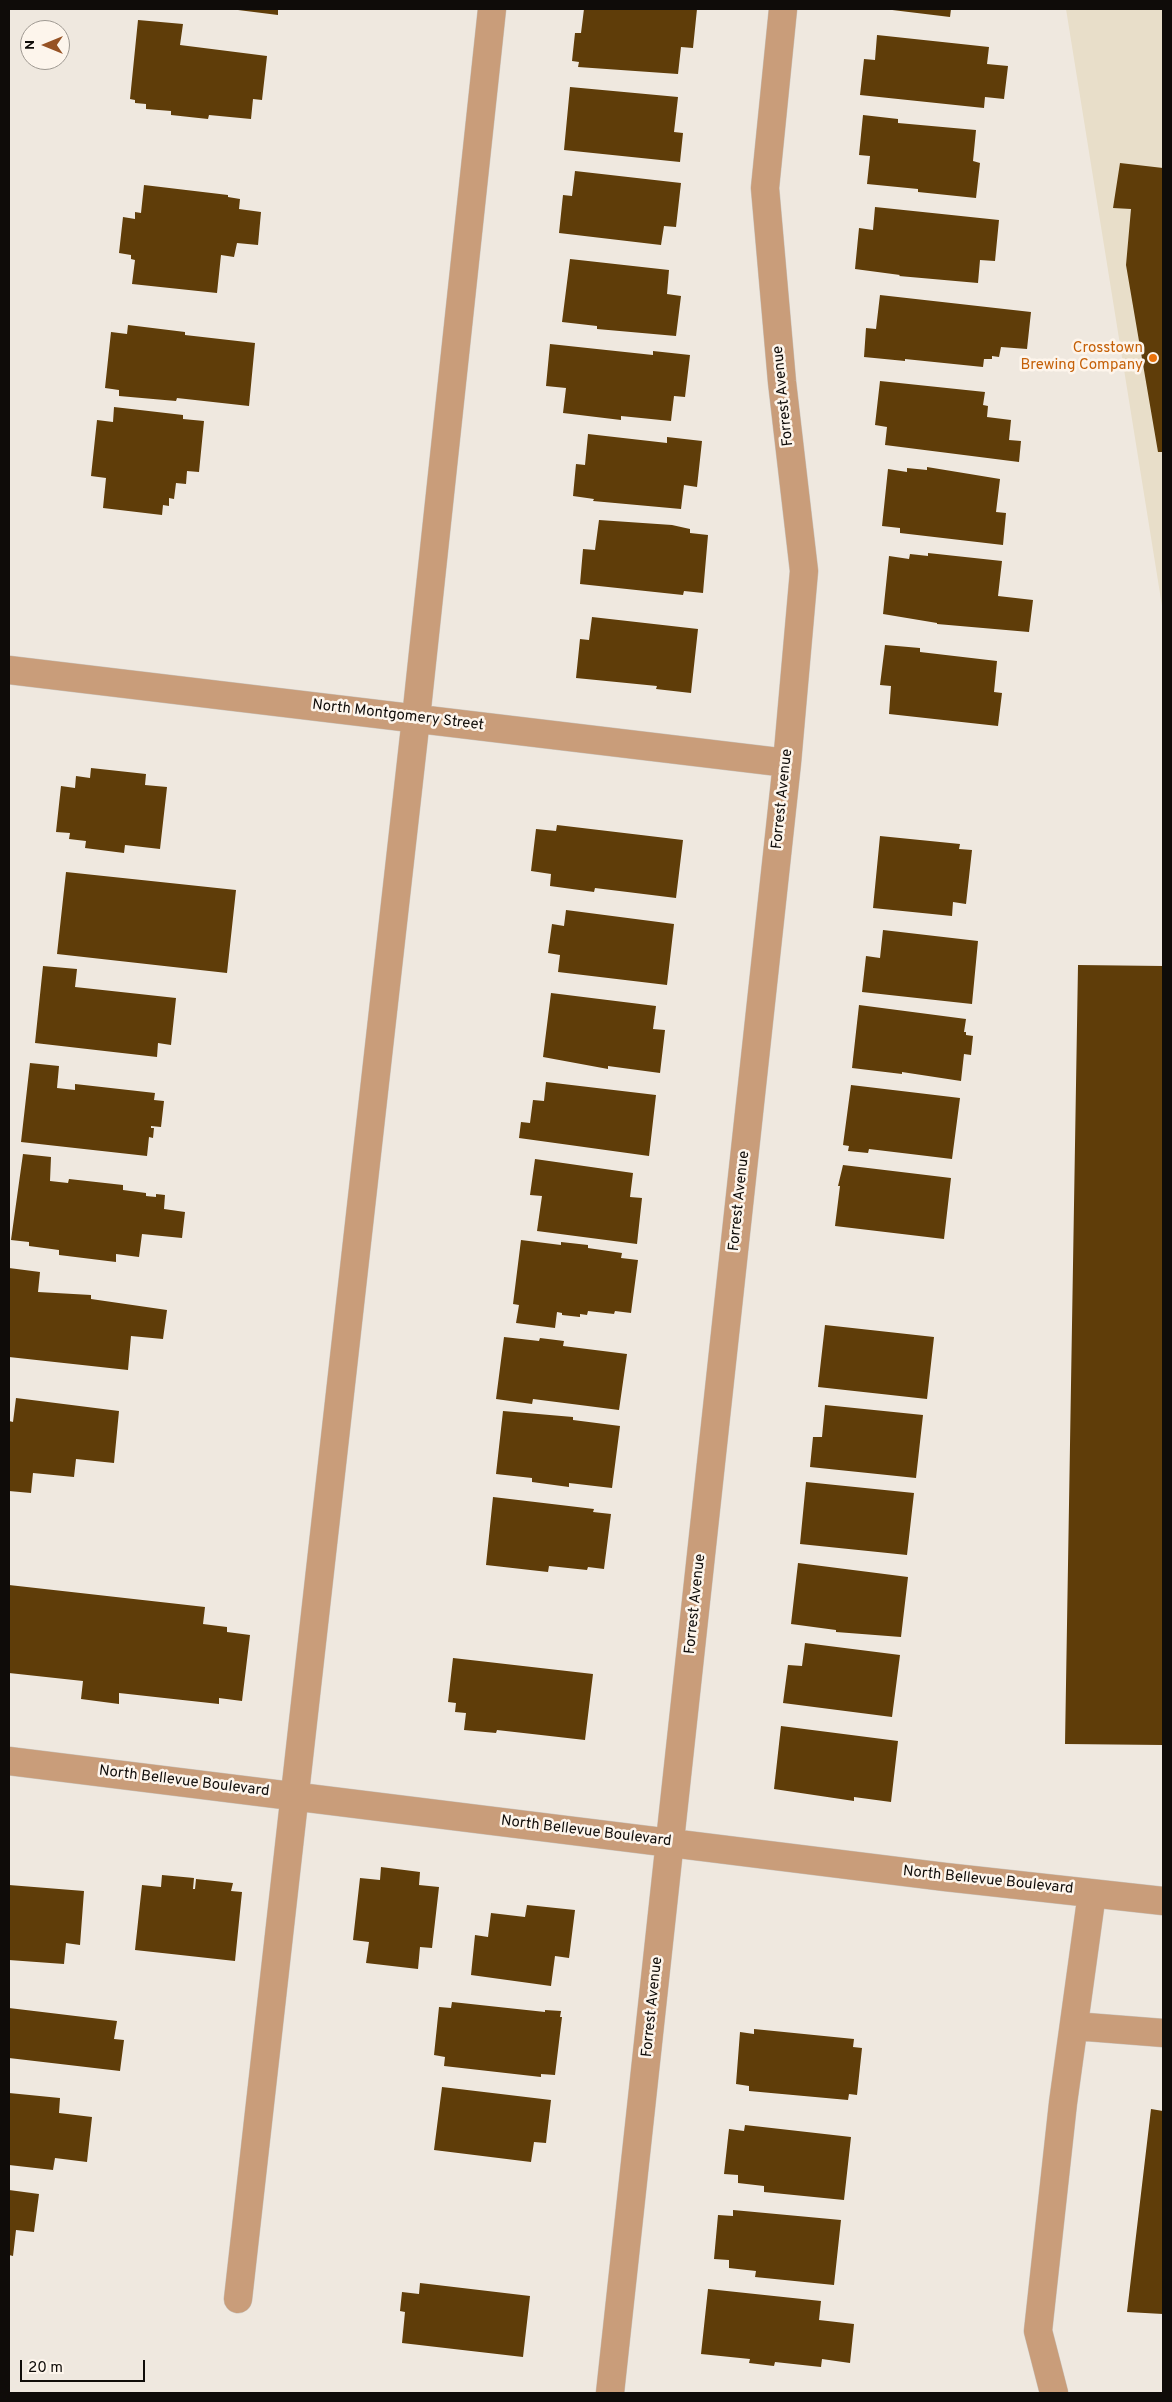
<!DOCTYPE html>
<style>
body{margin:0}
#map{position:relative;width:1172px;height:2402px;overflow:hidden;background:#efe8df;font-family:Overpass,sans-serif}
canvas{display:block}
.frame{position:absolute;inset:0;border:10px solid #0f0c09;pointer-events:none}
.north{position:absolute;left:20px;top:20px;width:50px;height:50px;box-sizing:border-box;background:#fdf5ec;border:1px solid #9e9891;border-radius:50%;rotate:270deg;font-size:14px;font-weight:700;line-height:20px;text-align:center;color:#0f0c09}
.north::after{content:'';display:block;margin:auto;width:18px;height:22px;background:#965224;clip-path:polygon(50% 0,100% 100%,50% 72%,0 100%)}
.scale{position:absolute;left:20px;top:2360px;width:125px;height:22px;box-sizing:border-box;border:2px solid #0f0c09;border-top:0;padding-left:6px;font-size:15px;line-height:18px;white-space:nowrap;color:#0f0c09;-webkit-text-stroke:4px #fdf5ec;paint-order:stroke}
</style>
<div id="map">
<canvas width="1172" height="2402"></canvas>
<div class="frame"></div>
<div class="north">N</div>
<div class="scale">20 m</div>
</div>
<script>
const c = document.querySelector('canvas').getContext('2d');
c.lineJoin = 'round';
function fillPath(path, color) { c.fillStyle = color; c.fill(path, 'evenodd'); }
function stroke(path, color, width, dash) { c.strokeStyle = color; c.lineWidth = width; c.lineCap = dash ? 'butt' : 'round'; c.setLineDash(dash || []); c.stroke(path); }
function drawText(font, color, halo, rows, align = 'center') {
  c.font = font + ' Overpass,sans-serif'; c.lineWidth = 5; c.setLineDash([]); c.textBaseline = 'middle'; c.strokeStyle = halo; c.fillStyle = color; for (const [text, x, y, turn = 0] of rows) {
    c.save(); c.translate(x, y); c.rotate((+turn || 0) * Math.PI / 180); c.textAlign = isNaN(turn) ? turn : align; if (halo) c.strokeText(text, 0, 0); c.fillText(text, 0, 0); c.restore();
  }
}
fillPath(new Path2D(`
 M1066,9h97v603z`), '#e8dec9');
fillPath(new Path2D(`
 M230,9h48v6z
 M584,9h113l-4,39 -12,-1 -3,27 -100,-7 1,-5 -7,-1 3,-28h6z
 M884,9h67l-1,8z
 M138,20l45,4 -3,21 87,11 -5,44 -9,-1 -2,20 -42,-4 -1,4 -37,-4v-4l-25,-2v-5l-11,-1v-3l-5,-1z
 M877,35l112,12 -2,17 21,2 -4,33 -19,-2 -1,11 -124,-13 4,-36 11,1z
 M570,87l108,10 -4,35 9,1 -3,29 -116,-12z
 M863,115l35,4v4l78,7 -3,31 7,2 -4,35 -58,-6v-3l-51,-5 3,-28 -11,-1z
 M1120,163l43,5v284h-5l-32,-187 5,-56 -18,-1z
 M575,171l106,12 -5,44 -12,-1 -3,19 -102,-12 4,-38 9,1z
 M144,185l84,10v2l12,2 -1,10 22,3 -3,33 -21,-2 -3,14 -13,-2 -4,38 -85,-9 3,-24 -4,-1v-4l-12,-2 4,-36 12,2v-7l6,1z
 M875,207l124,13 -4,41 -15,-1 -2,23 -79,-7 1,-1 -45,-6 4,-41 14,2z
 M570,259l99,11 -2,24 14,2 -5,40 -79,-7v-3l-35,-4z
 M880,295l151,17 -4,37 -26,-2 -2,10 -7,-1v3h-8l-1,8 -78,-8v2l-41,-4 2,-29 10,1z
 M128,325l57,7v3l70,8 -6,63 -72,-8 -1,3 -57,-5v-6l-14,-2 6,-56 16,2z
 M550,344l103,11v-4l37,4 -5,42 -11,-1 -3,25 -50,-5v4l-58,-7 3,-25 -20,-2z
 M880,381l105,11 -2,13 5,1 -1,11 24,3 -2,20 12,1 -2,21 -134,-17 2,-18 -12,-2z
 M114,407l69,8v4l21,2 -5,51 -12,-1 -1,13 -10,-1 -2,16 -5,-1v8l-6,-1 -1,10 -59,-7 3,-30 -15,-2 6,-56 16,2z
 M588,434l79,9v-6l35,4 -5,46 -13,-2 -3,24 -88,-8 1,-2 -21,-3 3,-32 9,1z
 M927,467l73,12 -4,33 10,1 -3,32 -103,-12v-5l-18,-2 6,-57 19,3v-4l20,2z
 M599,520l73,5 18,4v4l18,2 -5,58 -19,-2 -1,4 -103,-11 3,-35 12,1z
 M928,553l74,8 -4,35 35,4 -4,32 -92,-8v-1l-54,-9 6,-58 20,3 1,-5 18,2z
 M592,617l106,12 -7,64 -35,-4 1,-3 -81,-8 4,-39 9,1z
 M885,645l35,3v4l77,9 -3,31 8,1 -4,33 -109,-12 2,-28 -11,-1z
 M91,768l55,6 -1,11 22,2 -7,62 -35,-4 -1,8 -39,-5 1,-7 -17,-2 1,-6 -14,-1 5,-46 14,2 1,-12 14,2z
 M557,825l126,15 -7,58 -81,-10 -1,4 -44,-6 1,-12 -20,-3 5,-42 20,2z
 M880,836l80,8 -1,5 13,1 -6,54 -13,-2 -1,14 -79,-8z
 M66,872l170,18 -9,83 -170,-19z
 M566,910l108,14 -7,61 -109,-13 2,-17 -12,-2 4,-29 12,2z
 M883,930l95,11 -6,63 -110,-12 4,-36 14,2z
 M1078,965l85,1v779l-98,-1z
 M43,966l34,3 -2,18 101,11 -5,47 -13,-2 -1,14 -122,-14z
 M551,993l105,13 -3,23 12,1 -5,43 -52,-7v3l-65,-12z
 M859,1005l107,14 -2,13h2v3l7,1 -2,19 -7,-1 -3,27 -59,-9v2l-50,-6z
 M30,1063l29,3 -2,22 18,2v-6l80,9 -1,7 10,1 -3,26 -10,-1v2h3l-1,10 -4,-1 -2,19 -126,-14z
 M546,1082l110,13 -7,61 -130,-18 2,-16 9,1 3,-23 11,1z
 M851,1085l109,13 -8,61 -83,-10 -1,4 -20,-2 1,-5 -6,-1z
 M23,1154l28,3 -1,24 18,2 1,-4 54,6v5l23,3v3l10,1v-3l9,1 -1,14 21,3 -3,26 -40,-4 -3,23 -23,-3v8l-57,-7v-5l-30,-4v-4l-18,-2z
 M535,1159l98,14 -3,24 12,1 -5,46 -100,-13 5,-35 -12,-1z
 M843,1165l108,13 -7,61 -109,-13 5,-40h-2z
 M521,1240l40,5v-3l27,3v3l34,5 -1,5 17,2 -7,53 -16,-2 -1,3 -26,-3 -1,4 -7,-1v3l-18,-2v-2l-5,-1 -2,16 -39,-5 3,-18 -6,-1z
 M9,1268l31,4 -2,20 53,3v4l76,11 -4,29 -32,-3 -3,34 -119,-13z
 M825,1325l109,12 -7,62 -109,-12z
 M504,1337l35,4 1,-3 24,3 -1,5 64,8 -8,56 -86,-11 -1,5 -36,-5z
 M16,1398l103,13 -5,52 -38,-4 -2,18 -41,-4 -2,20 -22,-2v-70l4,1z
 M825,1405l98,10 -7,63 -106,-11 3,-30h9z
 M503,1411l70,6v3l47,6 -8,62 -43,-5v4l-37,-5v-4l-36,-4z
 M806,1482l108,11 -7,62 -107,-11z
 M493,1497l101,12 -1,3 18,2 -7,55 -16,-2 -1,3 -38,-4 -1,6 -62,-7z
 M798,1563l110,14 -7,60 -65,-5v-2l-45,-6z
 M9,1585l196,22 -2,17 24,3v5l23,3 -8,66 -23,-3v6l-100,-11v11l-38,-5 2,-18 -74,-8z
 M805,1643l95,12 -8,62 -109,-14 5,-38 14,1z
 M453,1658l140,16 -8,66 -88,-10 -1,3 -32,-3 2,-17 -11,-1 1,-9 -8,-1z
 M781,1726l117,15 -7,61 -37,-5v4l-80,-12z
 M381,1867l39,5 -1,13 20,2 -7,61 -12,-1 -2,22 -52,-6 3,-21 -16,-2 7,-62 20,2z
 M162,1875l32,3 -1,11h2l1,-10 37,4 -2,8 11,1 -7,69 -100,-11 7,-65 19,2z
 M9,1885l75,6 -4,54 -14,-2 -2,21 -55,-4z
 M527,1905l48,5 -6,48 -14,-2 -4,30 -80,-11 4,-40 13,2 3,-24 34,4z
 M452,2002l93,10v-2l16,1 -1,6h2l-7,58 -14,-1v3l-97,-11 1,-9 -11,-2 5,-48 12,1z
 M9,2008l108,13 -3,18 10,1 -4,31 -111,-13z
 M754,2029l100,10 -1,8 9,1 -5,47 -8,-1 -1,6 -99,-9v-5l-13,-2 4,-52 14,2z
 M442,2087l109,13 -5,43 -12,-1 -3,20 -97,-12z
 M9,2093l51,5 -1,15 33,4 -5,45 -32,-4 -2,12 -44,-5z
 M1151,2109l12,2v203l-36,-2z
 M745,2125l106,12 -7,63 -80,-8v-6l-26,-3v-8l-14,-1 5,-45 15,2z
 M9,2190l30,4 -5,38 -18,-2 -3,26 -4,-1z
 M733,2210l108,10 -7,65 -79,-8 1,-6 -27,-3v-8l-15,-1 4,-44 15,1z
 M420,2283l110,13 -7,61 -121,-14 3,-31 -5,-1 2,-19 17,2z
 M708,2289l113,12 -2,19 35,4 -4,39 -28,-4 -1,8 -46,-5 -1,4 -25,-3 1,-4 -49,-5z`), '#5f3d09');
const minor = new Path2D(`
 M9,670l778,93
 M9,1761l936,116 218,24
 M1074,2026l89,7
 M238,2299l178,-1581 76,-709
 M610,2393l177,-1630 17,-192 -22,-189 -17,-194 18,-179
 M1054,2393l-16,-62 25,-228 29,-210`);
stroke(minor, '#cbc5bd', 29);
stroke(minor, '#c99d7a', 28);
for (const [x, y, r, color] of [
 [1153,358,5,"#e8710a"]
]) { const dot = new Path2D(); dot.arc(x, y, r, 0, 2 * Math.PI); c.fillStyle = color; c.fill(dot); stroke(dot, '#fdf5ec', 2); }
drawText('15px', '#c56008', '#fdf5ec', [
 ["Crosstown",1143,349],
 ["Brewing Company",1143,366]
], 'right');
drawText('15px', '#0f0c09', '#fdf5ec', [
 ["Forrest Avenue",784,396,-96],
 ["North Montgomery Street",398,716,7],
 ["Forrest Avenue",783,799,-84],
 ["Forrest Avenue",740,1201,-84],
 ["Forrest Avenue",696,1604,-84],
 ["North Bellevue Boulevard",184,1782,7],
 ["North Bellevue Boulevard",586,1832,7],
 ["North Bellevue Boulevard",988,1881,6],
 ["Forrest Avenue",653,2007,-84]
]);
</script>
